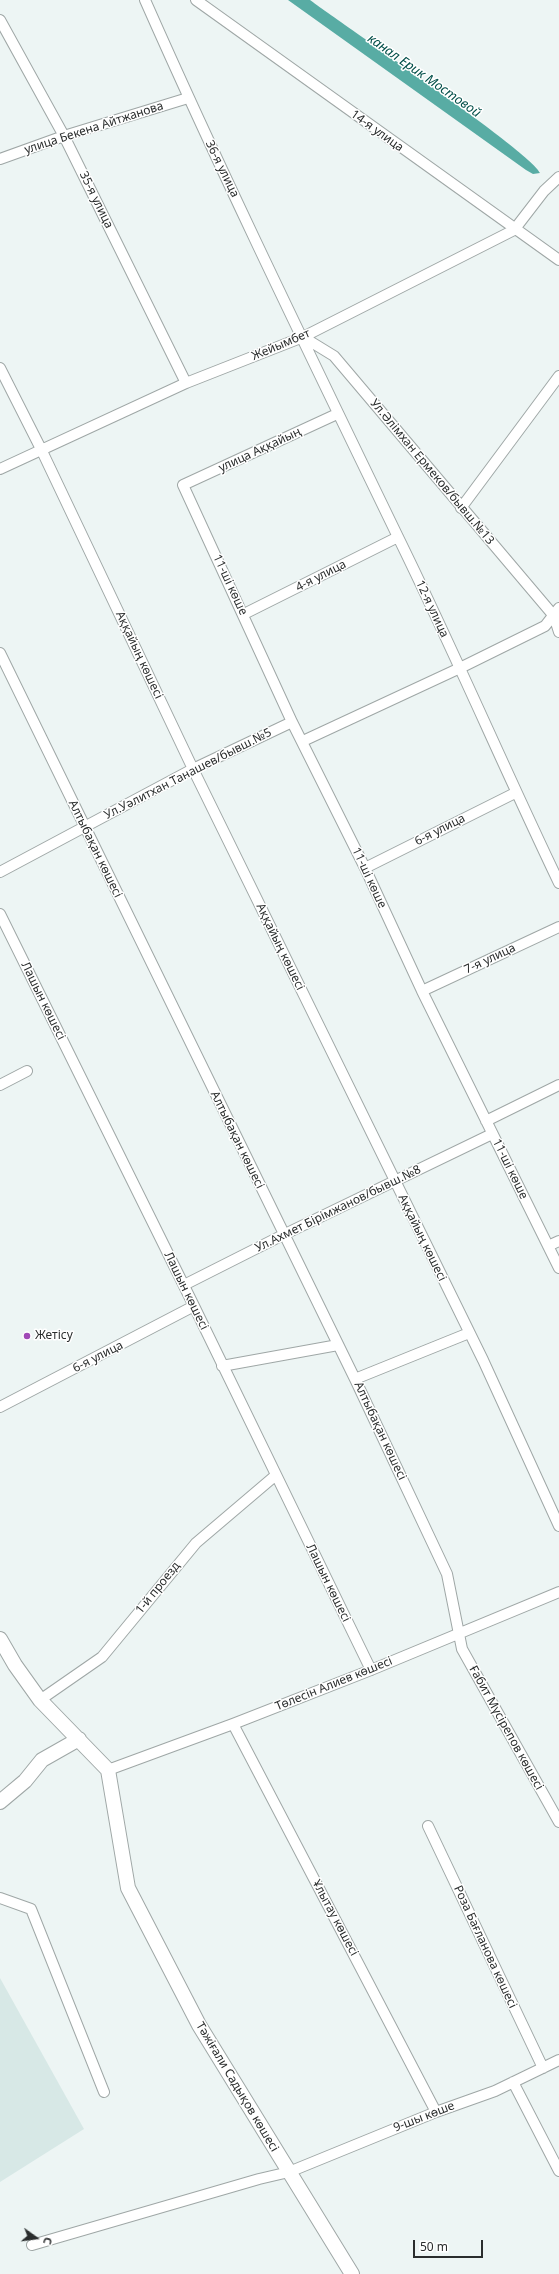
<!DOCTYPE html>
<meta charset="utf-8">
<style>
body{margin:0}
#map{position:relative;width:559px;height:2274px;overflow:hidden;background:#edf5f4;font-family:"Noto Sans",sans-serif}
canvas{display:block}
.north{position:absolute;left:16px;top:2218px;width:40px;height:40px;-webkit-text-stroke:3px #fff;paint-order:stroke;rotate:104deg;font-size:11px;font-weight:700;line-height:16px;text-align:center;color:#2a2d2d}
.north::after{content:'';display:block;margin:auto;width:14px;height:18px;background:#2a2d2d;clip-path:polygon(50% 0,100% 100%,50% 72%,0 100%)}
.scale{position:absolute;left:413px;top:2240px;width:70px;height:18px;box-sizing:border-box;border:2px solid #2a2d2d;border-top:0;padding-left:5px;font-size:12px;line-height:14px;white-space:nowrap;color:#2a2d2d;-webkit-text-stroke:3px #fff;paint-order:stroke}
</style>
<div id="map">
<canvas width="559" height="2274"></canvas>
<div class="north">С</div>
<div class="scale">50 m</div>
</div>
<script>
const c = document.querySelector('canvas').getContext('2d');
c.lineJoin = 'round';
function fillPath(path, color) { c.fillStyle = color; c.fill(path, 'evenodd'); }
function stroke(path, color, width, dash) { c.strokeStyle = color; c.lineWidth = width; c.lineCap = dash ? 'butt' : 'round'; c.setLineDash(dash || []); c.stroke(path); }
function drawText(font, color, halo, rows, align = 'center') {
  c.font = font + ' "Noto Sans",sans-serif'; c.lineWidth = 3; c.setLineDash([]); c.textBaseline = 'middle'; c.strokeStyle = halo; c.fillStyle = color; for (const [text, x, y, turn = 0] of rows) {
    c.save(); c.translate(x, y); c.rotate((+turn || 0) * Math.PI / 180); c.textAlign = isNaN(turn) ? turn : align; if (halo) c.strokeText(text, 0, 0); c.fillText(text, 0, 0); c.restore();
  }
}
fillPath(new Path2D(`
 M0,1978l84,151 -84,53z`), '#d7e8e6');
fillPath(new Path2D(`
 M288,0h22c28,21 226,156 230,173l-7,1 -7,-4z`), '#58aca4');
const street = new Path2D(`
 M145,0c80,181 167,359 253,537 56,114 106,231 161,346
 M196,0l363,260
 M0,20l64,116 122,247
 M0,159l64,-23 124,-38
 M303,337l31,19 220,260 5,1
 M0,368l41,81 152,320 290,591 76,166
 M337,414l-154,71 109,237 73,146 57,123 137,277
 M0,469l186,-86 117,-46 211,-107 30,-39 15,-14
 M461,508l98,-132
 M244,614l154,-77
 M554,616l5,16
 M0,653l355,726 92,195 15,75 97,173
 M303,741l157,-73 85,-42 14,-18
 M365,868l150,-75
 M0,872l193,-103 99,-47
 M0,914l194,392 177,364
 M422,991l137,-64
 M0,1085l27,-14
 M486,1121l73,-36
 M548,1246l11,-5
 M184,1285l99,-50 209,-101
 M222,1366l116,-21
 M355,1379l114,-46
 M0,1407l194,-101
 M40,1700l62,-43 94,-114 80,-68
 M233,1724l203,388
 M108,1770l125,-46 138,-54 188,-78
 M428,1826l115,242
 M0,1898l31,11 73,183
 M513,2082l46,89
 M32,2245l227,-66 30,-7 147,-60 59,-21 64,-31`);
const secondary = new Path2D(`
 M0,1639l15,26 25,35 68,70 20,118 71,137 153,249
 M0,1802l25,-21 17,-21 37,-21`);
stroke(street, '#9fa7a6', 12);
stroke(secondary, '#9fa7a6', 16);
stroke(street, '#fff', 10);
stroke(secondary, '#fff', 14);
for (const [x, y, r, color] of [
 [27,1336,4,"#a049b6"]
]) { const dot = new Path2D(); dot.arc(x, y, r, 0, 2 * Math.PI); c.fillStyle = color; c.fill(dot); stroke(dot, '#fff', 1.5); }
drawText('12px', '#2a2d2d', '#fff', [
 ["улица Бекена Айтжанова",94,128,-18],
 ["14-я улица",377,131,36],
 ["36-я улица",222,169,64],
 ["35-я улица",96,200,64],
 ["Жейымбет",281,345,-23],
 ["улица Аққайың",260,450,-25],
 ["Ул.Әлімхан Ермеков/бывш.№13",432,472,50],
 ["4-я улица",321,576,-27],
 ["11-ші көше",230,585,65],
 ["12-я улица",432,609,65],
 ["Аққайың көшесі",139,655,65],
 ["Ул.Уәлитхан Танашев/бывш.№5",188,774,-27],
 ["6-я улица",440,830,-27],
 ["Алтыбақан көшесі",95,849,64],
 ["11-ші көше",369,878,65],
 ["Аққайың көшесі",280,947,64],
 ["7-я улица",490,959,-25],
 ["Лашын көшесі",43,1001,64],
 ["Алтыбақан көшесі",237,1140,64],
 ["11-ші көше",510,1169,64],
 ["Ул.Ахмет Бірімжанов/бывш.№8",338,1209,-26],
 ["Аққайың көшесі",422,1238,64],
 ["Лашын көшесі",186,1291,64],
 ["6-я улица",98,1357,-27],
 ["Алтыбақан көшесі",380,1431,65],
 ["Лашын көшесі",328,1583,64],
 ["1-й проезд",158,1588,-51],
 ["Төлесін Алиев көшесі",334,1684,-22],
 ["Ғабит Мүсірепов көшесi",506,1728,61],
 ["Ұлытау көшесi",335,1918,62],
 ["Роза Бағланова көшесi",485,1947,65],
 ["Тәжіғали Садықов көшесі",237,2087,59],
 ["9-шы көше",424,2117,-21]
]);
drawText('12px', '#2a2d2d', '#fff', [
 ["Жетісу",35,1336]
], 'left');
drawText('italic 13px', '#004e48', '#fff', [
 ["канал Ерик Мостовой",424,76,35]
]);
</script>
